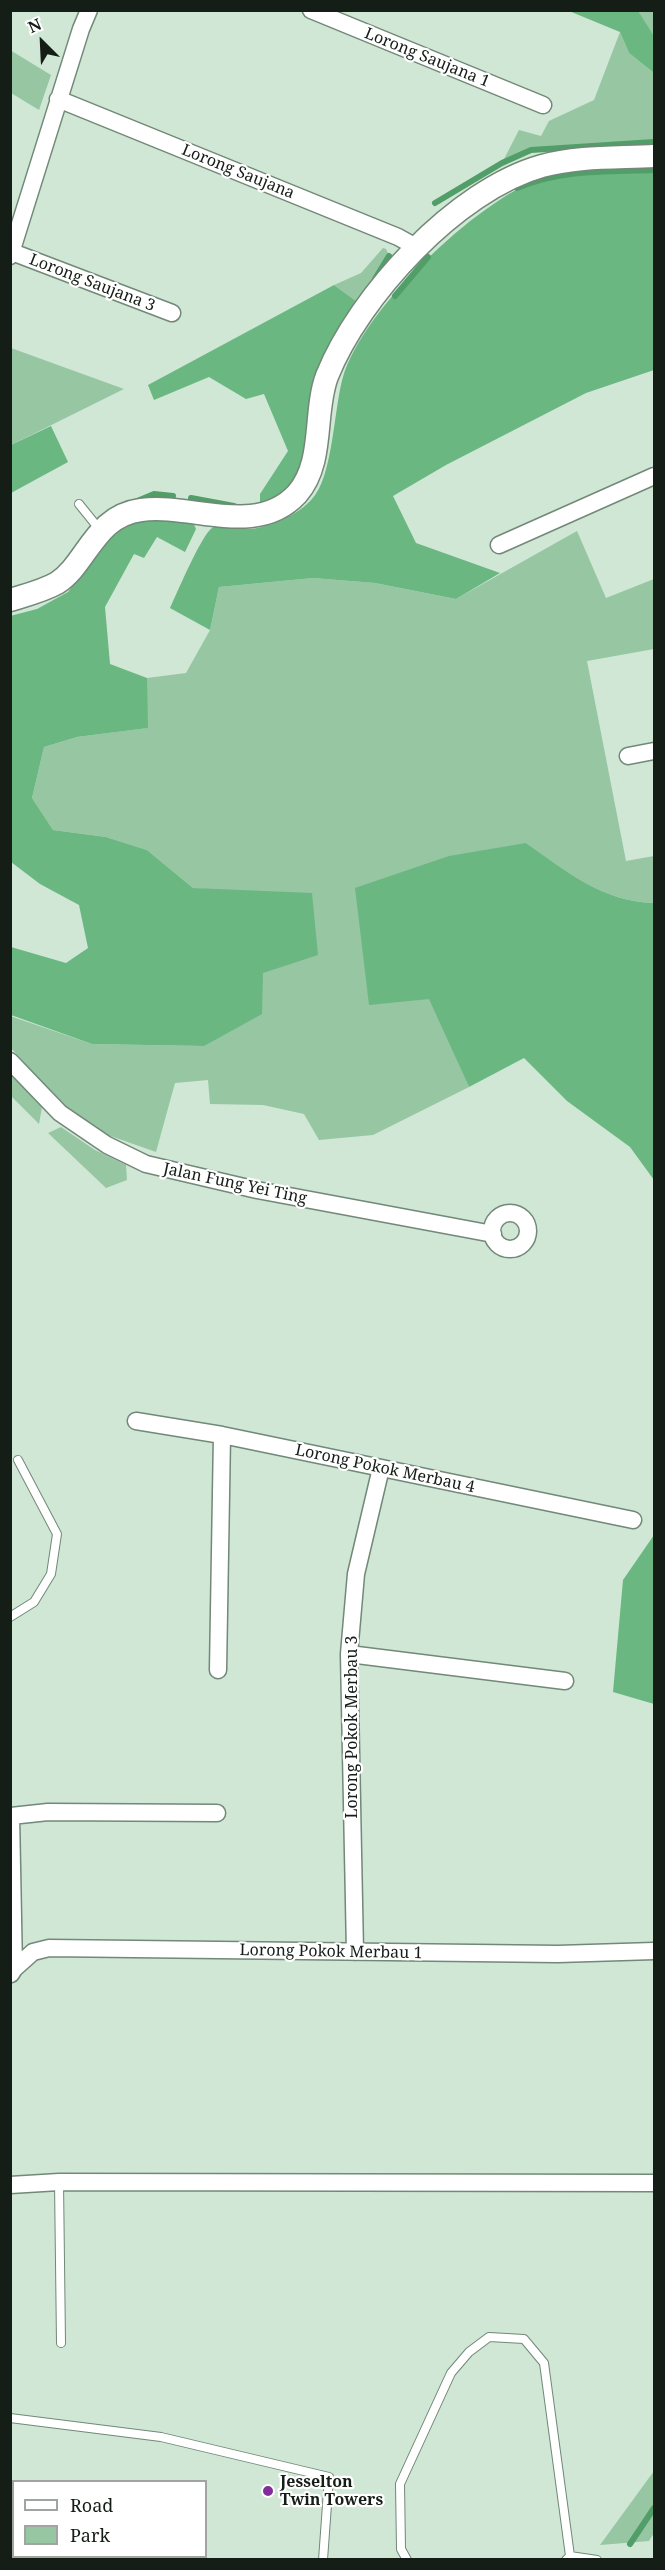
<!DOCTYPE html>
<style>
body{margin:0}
#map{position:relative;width:665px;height:2570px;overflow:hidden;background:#cfe7d4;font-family:"Noto Serif",serif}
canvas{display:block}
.frame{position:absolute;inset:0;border:12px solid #151d17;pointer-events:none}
.legend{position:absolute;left:12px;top:2480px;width:195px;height:78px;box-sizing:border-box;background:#fff;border:2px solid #a1a5a2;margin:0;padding:8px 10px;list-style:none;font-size:18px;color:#151d17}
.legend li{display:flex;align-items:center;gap:12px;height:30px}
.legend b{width:30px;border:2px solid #a1a5a2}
.north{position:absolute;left:12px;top:12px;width:60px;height:60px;-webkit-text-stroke:4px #fff;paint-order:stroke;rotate:336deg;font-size:16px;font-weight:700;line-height:24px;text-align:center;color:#151d17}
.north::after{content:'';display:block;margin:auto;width:21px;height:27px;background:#151d17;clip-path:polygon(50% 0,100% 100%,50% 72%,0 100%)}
</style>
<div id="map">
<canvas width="665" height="2570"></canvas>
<div class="frame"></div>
<ul class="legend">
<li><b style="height:8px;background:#fff"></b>Road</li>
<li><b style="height:16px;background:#97c6a3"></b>Park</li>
</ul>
<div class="north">N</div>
</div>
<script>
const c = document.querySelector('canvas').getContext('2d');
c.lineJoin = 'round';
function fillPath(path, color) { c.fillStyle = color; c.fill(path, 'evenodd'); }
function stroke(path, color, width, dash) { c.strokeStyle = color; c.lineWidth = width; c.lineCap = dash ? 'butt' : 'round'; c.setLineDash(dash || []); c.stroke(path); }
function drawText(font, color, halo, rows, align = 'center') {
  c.font = font + ' "Noto Serif",serif'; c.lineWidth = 4.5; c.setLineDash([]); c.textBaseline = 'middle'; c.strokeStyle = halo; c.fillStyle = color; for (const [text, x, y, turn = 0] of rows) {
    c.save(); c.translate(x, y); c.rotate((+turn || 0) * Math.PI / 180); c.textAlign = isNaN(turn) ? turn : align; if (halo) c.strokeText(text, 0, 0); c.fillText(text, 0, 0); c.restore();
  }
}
fillPath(new Path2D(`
 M638,11h16v25l-16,-23z
 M620,32l9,21 25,20v69l-123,8 -29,13 17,-33 22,6 8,-15 45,-21z
 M10,50l41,25 -12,35 -28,-17z
 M383,248l3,1 5,11 -31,44 -26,-19 27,-12z
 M11,348l113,41 -113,56z
 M577,531l29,67 48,-19v70l-67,12 39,200 28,-5v47c-51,-1 -88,-32 -128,-60l-96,156 39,88 -96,48 -54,5 -15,-26 -41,-9 -53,-1 -2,-24 -33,3 -19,69 -51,-18 -36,-22 -58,-64 -1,-32 82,28 112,2 35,-154 -46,-4 -46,-38 -41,-13 -53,-7 -21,-32 12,-51 33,-10 70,-9v-50l39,-5 24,-43 9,-43 94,-9 62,5 81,16z
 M11,1074l31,33 -3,17 -28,-28z
 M61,1127l34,23 31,15 1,15 -21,8 -58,-55z
 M654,2471v62l-5,8 -49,4z`), '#97c6a3');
fillPath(new Path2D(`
 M569,11h69l16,25v37l-25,-20 -9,-21z
 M654,170v200l-68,23 -140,72 -53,31 23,47 84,30 -44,26 -81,-16 -62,-5 -94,9 -9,43 -40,-22c7,-15 31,-72 42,-80 12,-9 26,2 39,1 20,-2 48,-15 61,-30 21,-22 22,-92 31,-122 20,-68 133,-175 198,-199 31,-11 80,-7 113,-8z
 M334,285l26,19 -58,176 -42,29v-15l28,-43 -24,-57 -18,5 -37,-22 -55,23 -6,-15z
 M51,426l17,36 -57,31v-48z
 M142,518l50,2 4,9 -11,23 -28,-15 -13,21 -10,-4 -29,53 5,57 37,14 1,50 -71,9 -33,10 -12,51 21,32 53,7 41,13 46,38 119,5 6,62 -55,18 -1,41 -58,32 -112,-2 -81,-29v-68l55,16 22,-15 -9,-43 -39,-21 -29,-22 -1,-246 27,-7 31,-17 39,-51 19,-15z
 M526,843c40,28 77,59 128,60v277l-24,-33 -63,-46 -43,-43 -55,29 -40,-88 -60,6 -14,-117 94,-32z
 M654,1535v169l-41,-12 10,-112z`), '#6ab781');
stroke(new Path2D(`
 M517,188c46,-19 89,-16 137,-18
 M435,203l67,-40 29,-13 123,-8
 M375,279l14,-23
 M395,296l33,-39
 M191,498l43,8
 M135,502l19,-8 19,2
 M630,2544l24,-36`), '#519e69', 6);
const lane = new Path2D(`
 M79,504l21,26
 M10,1617l24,-15 17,-28 6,-40 -39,-74
 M59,2182l2,161
 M10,2418l151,19 168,40 -6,83
 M407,2560l-6,-11 -1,-65 51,-111 18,-21 20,-15 35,2 20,24 26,193
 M566,2560l4,-4 27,4`);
const street = new Path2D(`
 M311,10l232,95
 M58,99l340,138 18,10
 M12,252l160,61
 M10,256l71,-227 8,-19
 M499,545l155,-69
 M628,756l26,-5
 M10,1061l50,52 47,32 39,19 111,26 236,44
 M492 1231a18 18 0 1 1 36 0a18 18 0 1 1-36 0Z
 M136,1421l86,14 411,85
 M349,1654l216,27
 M218,1670l4,-235
 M355,1952l-6,-298 7,-80 25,-106
 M14,1969l19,-17 16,-4 509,6 96,-3
 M11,1974l3,-5 -3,-153 37,-4 169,1
 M10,2185l49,-3 595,1`);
const secondary = new Path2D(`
 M10,600c16,-5 33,-9 47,-17 30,-19 37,-67 84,-73 51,-7 115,28 156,-16 28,-32 16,-81 30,-118 32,-80 129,-186 215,-210 36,-10 75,-8 112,-10`);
stroke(lane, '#728878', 10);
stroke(street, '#728878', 19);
stroke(secondary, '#728878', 25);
stroke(lane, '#fff', 8);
stroke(street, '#fff', 16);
stroke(secondary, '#fff', 22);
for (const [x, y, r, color] of [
 [268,2491,6,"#832d9b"]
]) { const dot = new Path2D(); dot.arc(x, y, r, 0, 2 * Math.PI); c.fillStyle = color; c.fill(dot); stroke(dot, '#fff', 2); }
drawText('16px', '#151d17', '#fff', [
 ["Lorong Saujana 1",427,58,22],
 ["Lorong Saujana",238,172,22],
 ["Lorong Saujana 3",92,283,21],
 ["Jalan Fung Yei Ting",235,1184,12],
 ["Lorong Pokok Merbau 4",385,1469,12],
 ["Lorong Pokok Merbau 3",352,1727,-90],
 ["Lorong Pokok Merbau 1",331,1952,1]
]);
drawText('bold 16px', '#151d17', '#fff', [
 ["Jesselton",280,2482],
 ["Twin Towers",280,2500]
], 'left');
</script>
